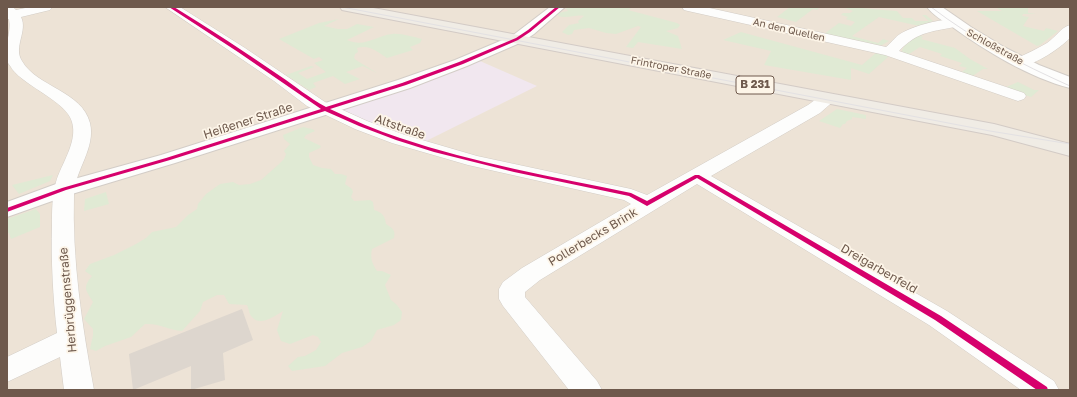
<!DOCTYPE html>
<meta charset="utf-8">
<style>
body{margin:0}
#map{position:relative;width:1077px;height:397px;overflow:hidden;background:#f4f0e8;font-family:"Golos Text",sans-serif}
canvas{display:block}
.frame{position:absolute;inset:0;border:8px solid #6e594c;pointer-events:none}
</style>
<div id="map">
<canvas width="1077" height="397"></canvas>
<div class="frame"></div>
</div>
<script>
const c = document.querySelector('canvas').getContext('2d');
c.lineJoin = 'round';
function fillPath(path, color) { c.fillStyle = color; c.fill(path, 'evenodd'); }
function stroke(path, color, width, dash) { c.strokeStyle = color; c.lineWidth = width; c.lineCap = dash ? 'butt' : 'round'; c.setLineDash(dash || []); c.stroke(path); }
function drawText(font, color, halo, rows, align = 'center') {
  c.font = font + ' "Golos Text",sans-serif'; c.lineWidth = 3.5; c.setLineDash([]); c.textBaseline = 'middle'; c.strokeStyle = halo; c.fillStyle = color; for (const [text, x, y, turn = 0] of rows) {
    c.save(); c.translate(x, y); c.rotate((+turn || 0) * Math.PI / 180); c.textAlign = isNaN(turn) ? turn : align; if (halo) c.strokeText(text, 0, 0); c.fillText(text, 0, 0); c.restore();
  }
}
fillPath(new Path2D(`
 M7,7h1063v383h-986l-16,-204 -61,20z
 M60,192l16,198h-69v-179z`), '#ede3d6');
fillPath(new Path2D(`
 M480,61l57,25 -119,59 -80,-34z`), '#f1e7ef');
fillPath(new Path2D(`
 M565,7h68l-5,3 49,13 3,2 -2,3 -12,3 12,5 4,13 -44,-7 -5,6 -7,-1 15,-20 -3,-1 -22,8 -10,-1 -17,-5 -15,2 -2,4 -4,1 -6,-3 7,-7 10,-2 -1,-2 6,-5c-8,-2 -16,3 -26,0v-3l10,-2z
 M790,7h30l-3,3 -4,-1 -17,13 -19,-5z
 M843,7c18,0 36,3 54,4l6,7h9l3,3h14l-7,-6h4l7,6 -14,5 -40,-9 -27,19 26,7 5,-4 6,2 -7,4 -6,1 -52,-12 15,-11 12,3 4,-4 -9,-3 2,-2 -7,-2 2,-2h7l3,-2z
 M995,7h33v6l8,1h-13l-1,2 7,1 -6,9 21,5 2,-3 12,3 -18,14 -3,1 -60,-35h25z
 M339,19l-15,7 14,3h9l10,-5 17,3 -27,13c18,8 28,-4 45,-6 9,-1 21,3 30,5l-2,4 -10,4 3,3 -26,8c-9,-6 -18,-14 -30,-10l1,4 -3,2 -1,4 2,2 21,13 -14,-7 -17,6 14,7 -15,5 -12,-8 -20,7 3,4 -7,3 -23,-15 25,-9 3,1 -16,6 9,6 19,-7 -12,-9 9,-3 -4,-3 -5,2 -35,-20 40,-16z
 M741,32l121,33 15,-13 9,3 2,2 -19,17 -18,-6v12l-87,-15 7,-14 -48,-11z
 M926,33l-6,3 3,1 -2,2 34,9 15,11 18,10h-5l-12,8 -12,-3 8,-6 -8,-2 3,-3 -22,-7 2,-2 -22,-7 -14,9 -3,-2 -1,-4c5,-9 14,-13 24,-17z
 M1018,82l16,8h5l-8,7 -27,-9z
 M837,109l29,6v4l-14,-2v2l-5,2 -2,3h-2l-3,4 -21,-7z
 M303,127l9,2 3,2 -9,4 -2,3 17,8 -1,2 -11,5v4l4,8 9,3 9,1 4,5h6l6,2 -2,8 7,5 1,3 -2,5 3,4 16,-1 3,2 1,8c8,2 11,6 12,14 6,4 10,6 8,14l-22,11c-2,9 0,14 5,22h5l9,4 -6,10 6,15 6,5 5,7 -1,8 -7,5 -17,5 -6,11 -9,6 -20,6 -17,13 -33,5 -4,-5 10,-9 7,-1 11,-6 5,-8 -3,-5 -5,-2 -23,9 -9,-3 -4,-11 6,-19c-8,5 -23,16 -31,6 -3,-3 -3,-8 -5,-12l-18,-1 -5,-9h-7l-14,7 -3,9 -18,20c-14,-1 -22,-8 -37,-7l-14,13 -26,9 -9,5 -6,-2 3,-14v-6l-9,-10 9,-17c-7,-12 -11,-14 -1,-26l-7,-5 5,-7 24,-9 22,-11 10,-6 6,-6 24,-5 12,-12 9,-6 1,-5 8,-10 14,-10 13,-2 6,3 11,-1 11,-4 17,-15 6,-6 2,-5 -2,-3 6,-7 -6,-5 -1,-4z
 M53,175l-3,6 -31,13 -7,-9z
 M106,192l3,12 -25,7 1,-12z
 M36,209l4,5v13l-29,12 -2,-6h-2v-14z`), '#e0ead4');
fillPath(new Path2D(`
 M242,309l11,31 -30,13 2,27 -34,10v-24l-58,24 -4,-36z`), '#ddd6ce');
const street = new Path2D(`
 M7,7h6l3,3 14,-3h22l-2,3 -29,7c7,14 -8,30 1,44 15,26 60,30 68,62 6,25 -15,47 -16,71 -2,66 8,131 20,196h-30l-4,-33 -53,25v-25l50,-24c-4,-36 -6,-72 -5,-108 0,-14 0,-29 4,-43 5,-18 22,-40 16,-60 -5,-20 -46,-35 -60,-53 -1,-3 -4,-5 -5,-8 -4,-14 5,-28 2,-42l-2,1z
 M165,7h15l65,41 80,54 42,19 38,14 72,21 154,33 16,6 161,-90c9,-6 15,-12 26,-10l2,4 -16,14 -109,63 236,135 107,70 5,9h-38l-92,-65 -232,-141 -157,96 -15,12v5l72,84 5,9h-33l-66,-84 -4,-7v-10l4,-7 19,-14 109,-64 -7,-4 -156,-35 -76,-22 -37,-14 -48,-23 -33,-25z
 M682,7h23l181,40c5,-4 9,-10 14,-13 12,-8 45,-17 59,-14l2,3 -2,3c-26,6 -40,4 -60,25l125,42 2,3 -2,3 -6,2 -6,-2 -127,-44 -197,-44 -4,-1z
 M1070,25v13c-11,11 -39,31 -55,27l-2,-3 2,-3c11,-5 22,-10 32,-16 8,-5 14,-16 23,-18z`);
const secondary = new Path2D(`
 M550,7h15l-31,27 -12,8 -55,24 -57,22 -235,75 -103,31 -65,23v-15l49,-18 105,-29 237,-75 57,-20 57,-24z
 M927,7h15l29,20 33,20 35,18 31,12v11c-40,-10 -86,-38 -119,-62 -8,-5 -18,-11 -24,-19z`);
const primary = new Path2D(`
 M340,7h28l626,117 76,20v12l-78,-21 -645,-124 -5,-1z`);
stroke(street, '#d3cdc6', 1);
stroke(secondary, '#d3cdc7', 2);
stroke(primary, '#d3cbc6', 2);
fillPath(street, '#fdfdfc');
fillPath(secondary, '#fdfdfc');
fillPath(primary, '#f0ece5');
stroke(new Path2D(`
 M342,7l648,124 80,13
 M931,7c43,33 90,57 139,79`), '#e3e1e3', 1);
fillPath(new Path2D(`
 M169,7h5c36,22 71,45 106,69 15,10 29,22 46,31l76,-24 57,-21 57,-24 12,-8 28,-23h4l-30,25 -12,8 -55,24 -57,21 -76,24c23,11 46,21 70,29 75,25 154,39 231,55l16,8 48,-26h4l242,141 106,71 1,3h-11l-102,-70 -238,-142 -50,28 -18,-10 -115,-24 -80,-20 -38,-12 -37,-14 -34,-15 -155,49 -104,30 -59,22v-4l55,-20 104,-30 155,-49 -83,-57z`), '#d6006c');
drawText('10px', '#6e594c', '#fdf5e8', [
 ["An den Quellen",789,30,13],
 ["Schloßstraße",995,47,29],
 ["Frintroper Straße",671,68,11]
]);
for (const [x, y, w] of [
 [755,85,38]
]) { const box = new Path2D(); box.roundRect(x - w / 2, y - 9, w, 18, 3); c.fillStyle = '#fdf5e8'; c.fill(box); stroke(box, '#6e594c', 1); }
drawText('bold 11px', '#6e594c', null, [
 ["B 231",755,85]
]);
drawText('12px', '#6e594c', '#fdf5e8', [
 ["Heißener Straße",248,121,-18],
 ["Altstraße",400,127,19],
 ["Pollerbecks Brink",593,237,-31],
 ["Dreigarbenfeld",879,269,30],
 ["Herbrüggenstraße",68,300,-95]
]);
</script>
